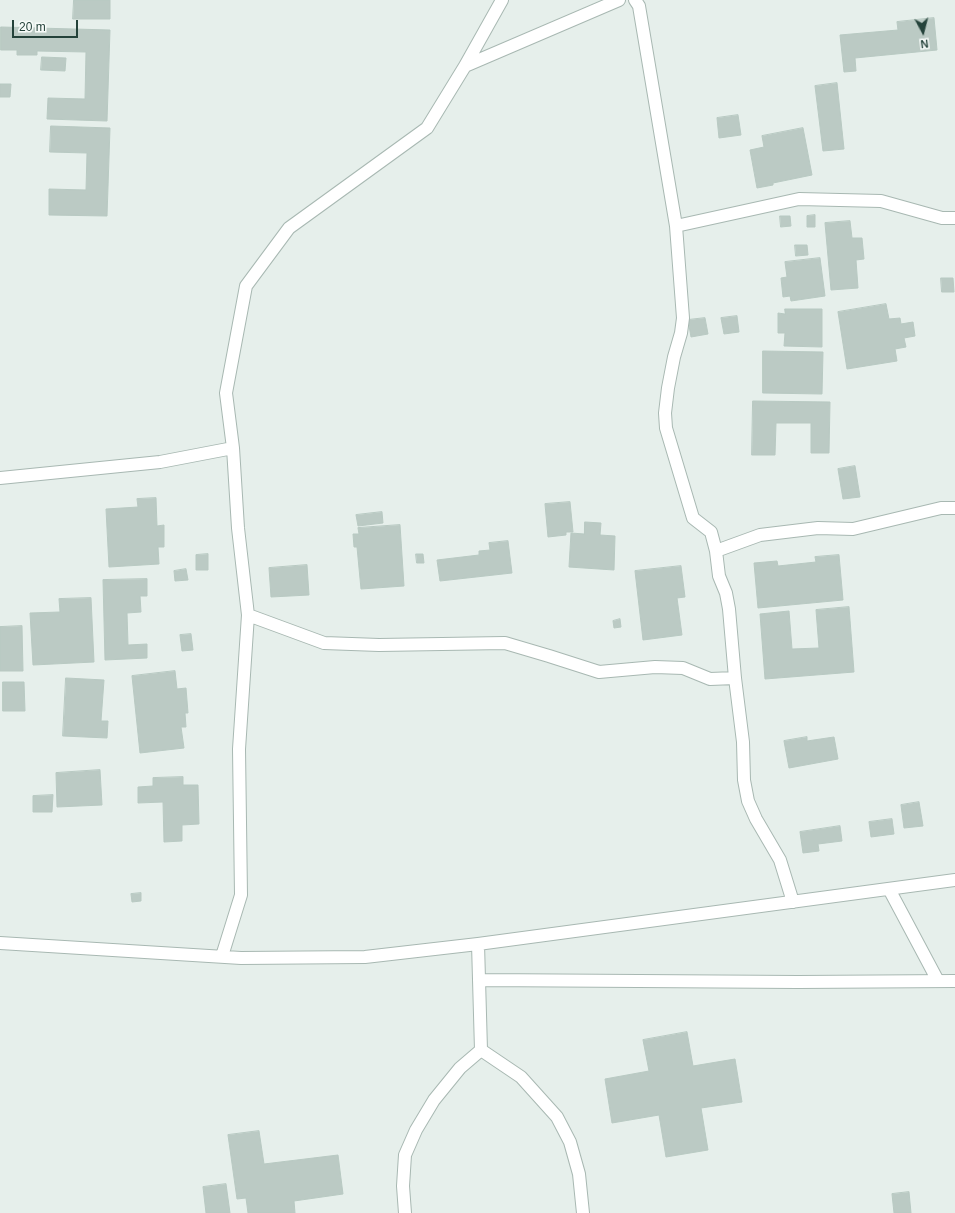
<!DOCTYPE html>
<style>
body{margin:0}
#map{position:relative;width:955px;height:1213px;overflow:hidden;background:#e6efeb;font-family:Arial,sans-serif}
canvas{display:block}
.north{position:absolute;left:903px;top:12px;width:40px;height:40px;-webkit-text-stroke:3px #f7fbf9;paint-order:stroke;rotate:173deg;font-size:11px;font-weight:700;line-height:16px;text-align:center;color:#24423a}
.north::after{content:'';display:block;margin:auto;width:14px;height:18px;background:#24423a;clip-path:polygon(50% 0,100% 100%,50% 72%,0 100%)}
.scale{position:absolute;left:12px;top:20px;width:66px;height:18px;box-sizing:border-box;border:2px solid #24423a;border-top:0;padding-left:5px;font-size:12px;line-height:14px;white-space:nowrap;color:#24423a;-webkit-text-stroke:3px #f7fbf9;paint-order:stroke}
</style>
<div id="map">
<canvas width="955" height="1213"></canvas>
<div class="north">N</div>
<div class="scale">20 m</div>
</div>
<script>
const c = document.querySelector('canvas').getContext('2d');
c.lineJoin = 'round';
function fillPath(path, color) { c.fillStyle = color; c.fill(path, 'evenodd'); }
function stroke(path, color, width, dash) { c.strokeStyle = color; c.lineWidth = width; c.lineCap = dash ? 'butt' : 'round'; c.setLineDash(dash || []); c.stroke(path); }
const building = new Path2D(`
 M74,0h36v19h-37z
 M934,18l3,32 -82,8 1,13 -12,1 -4,-37 58,-5 -1,-8z
 M1,27l109,3 -3,91 -60,-2 1,-21 37,1 1,-47 -49,-1v4h-20v-5h-16z
 M42,57l24,1 -1,13 -24,-1z
 M837,83l7,66 -21,2 -8,-65z
 M0,84h11l-1,13h-10z
 M738,115l3,20 -22,3 -2,-20z
 M51,126l59,2 -3,88 -58,-1v-26l37,1 1,-37 -37,-1z
 M803,128l9,47 -39,8v2l-16,3 -7,-38 14,-3 -2,-11z
 M815,215v12h-8v-11z
 M780,216h10l1,10 -10,1z
 M850,221l2,17h10l2,21 -8,1 2,28 -27,2 -6,-67z
 M795,245h12l1,10 -12,1z
 M820,258l5,38 -34,5 -1,-5 -7,1 -2,-19 6,-1 -2,-15z
 M941,278h12l1,14h-12z
 M886,304l3,15 11,-1 1,6 12,-2 2,14 -11,2 2,9 -11,2 2,12 -50,8 -9,-57z
 M785,309h37v38l-38,-1 1,-13h-7v-20l7,1z
 M737,316l2,16 -15,2 -3,-16z
 M705,318l3,16 -17,3 -3,-17z
 M763,351l60,1 -1,42 -59,-1z
 M753,401l77,1 -1,51h-18v-30h-35l-1,32h-23z
 M855,466l5,31 -17,2 -5,-30z
 M156,498l1,28 7,-1v22h-6l1,17 -50,3 -3,-58 32,-2 -1,-8z
 M570,502l3,30h-7v3l-18,2 -3,-33z
 M382,512l1,11 -25,3 -2,-11z
 M585,522l16,1 -1,12 15,1 -1,34 -45,-3 2,-34 13,1z
 M400,525l4,61 -43,3 -4,-42h-3l-1,-13h6l-1,-6z
 M508,541l4,32 -72,8 -3,-21 42,-5v-4l11,-1 -1,-7z
 M208,554v16h-12v-15z
 M416,554h7l1,9h-7z
 M839,555l4,45 -85,8 -4,-45 23,-2 1,5 38,-4 -1,-5z
 M307,565l2,30 -38,2 -2,-29z
 M681,566l4,31 -8,1 5,37 -39,5 -8,-69z
 M186,569l2,11 -13,1 -1,-10z
 M147,579v17h-7l1,16 -14,1 1,32 19,-1v14l-42,2 -2,-80z
 M91,598l3,64 -61,3 -3,-52 30,-1 -1,-13z
 M849,607l5,65 -89,7 -5,-65 29,-3 3,38 27,-1 -3,-38z
 M620,619l1,8 -7,1 -1,-7z
 M22,626l1,45h-23v-44z
 M191,634l2,16 -11,1 -2,-16z
 M175,671l2,18 9,-1 2,25h-3l1,14h-5l3,21 -44,5 -8,-77z
 M66,678l38,2 -3,41h7l-1,17 -44,-2z
 M3,682h21l1,29h-22z
 M807,737v4l27,-4 4,22 -49,9 -5,-27z
 M100,770l2,35 -45,2 -1,-34z
 M183,777v8h15l1,39 -17,1v16l-18,1 -1,-40 -25,1v-16l15,-1v-8z
 M53,795l-1,17h-19v-16z
 M919,802l4,24 -19,2 -3,-23z
 M892,819l2,15 -23,3 -2,-15z
 M840,826l2,15 -24,3 1,7 -16,2 -3,-21z
 M141,893v8l-9,1 -1,-8z
 M687,1032l6,34 42,-7 7,43 -41,6 7,42 -42,7 -7,-42 -47,8 -7,-44 44,-8 -6,-31z
 M259,1131l5,33 74,-9 5,39 -49,7 1,12h-47l-2,-15 -9,1 -9,-64z
 M226,1184l4,29h-24l-3,-26z
 M909,1192l2,21h-17l-2,-19z`);
fillPath(building, '#bbcac4');
stroke(building, '#b8c9c2', 1);
const street = new Path2D(`
 M635,0l4,6 37,220 7,92 -2,15 -7,24 -6,31 -3,25 1,15 27,90 18,14 5,19 3,25 7,17 3,16 6,69 8,64 1,38 4,21 8,18 24,41 13,42
 M465,66l154,-66
 M676,226l123,-27 82,2 61,17h13
 M233,448l5,80 10,87 76,28 55,2 126,-2 44,13 50,16 56,-5 28,1 27,11 25,-1
 M0,478l160,-16 73,-14 -7,-55 20,-107 43,-58 138,-100 38,-62 37,-66
 M716,551l44,-16 58,-7 35,1 88,-21h14
 M889,889l49,92
 M0,943l241,15 124,-1 113,-13 477,-64
 M478,944l3,106
 M222,956l19,-61 -2,-146 9,-134
 M479,980l319,2 157,-1
 M481,1050l40,27 36,40 13,25 9,32 4,39
 M405,1213l-2,-27 2,-31 11,-25 18,-30 26,-32 21,-18`);
stroke(street, '#a8b8b2', 14);
stroke(street, '#fff', 12);
</script>
